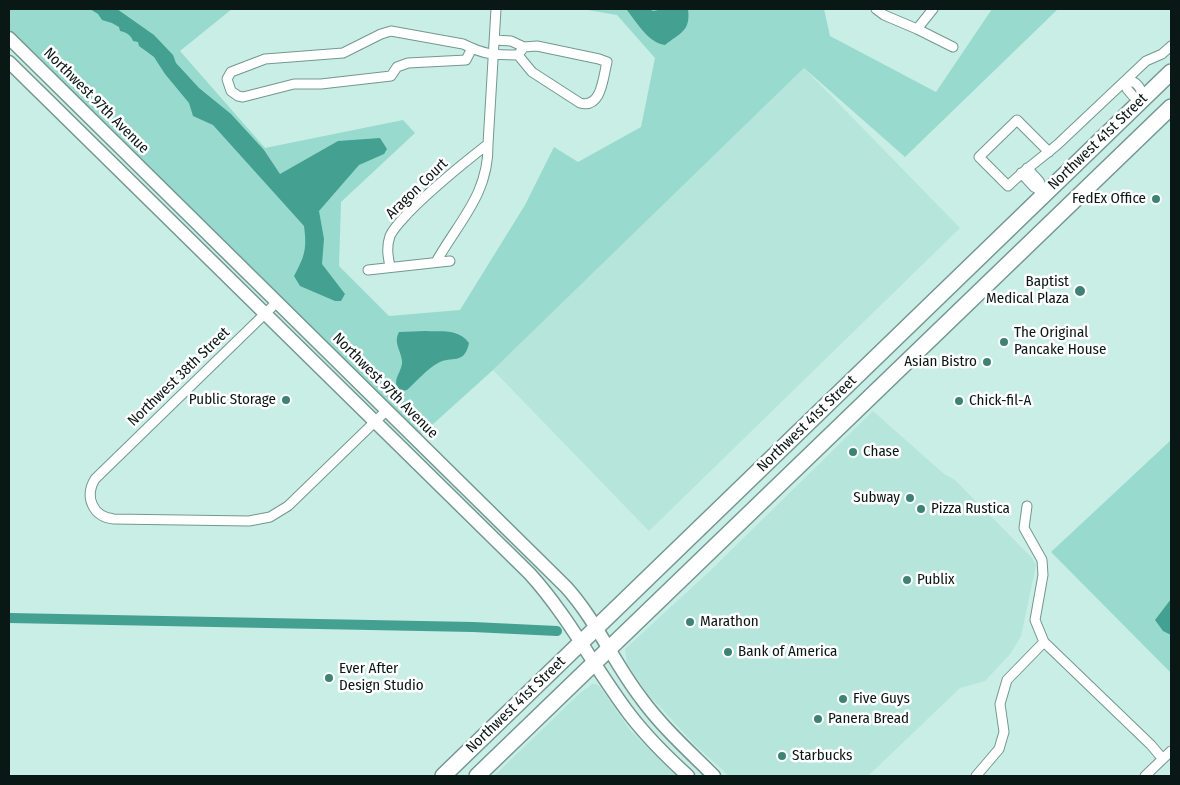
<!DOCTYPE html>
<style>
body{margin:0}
#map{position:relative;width:1180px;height:785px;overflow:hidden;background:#c8eee6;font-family:"Fira Sans Condensed",sans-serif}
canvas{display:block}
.frame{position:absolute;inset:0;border:10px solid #0a1815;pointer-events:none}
</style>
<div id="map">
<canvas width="1180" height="785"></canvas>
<div class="frame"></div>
</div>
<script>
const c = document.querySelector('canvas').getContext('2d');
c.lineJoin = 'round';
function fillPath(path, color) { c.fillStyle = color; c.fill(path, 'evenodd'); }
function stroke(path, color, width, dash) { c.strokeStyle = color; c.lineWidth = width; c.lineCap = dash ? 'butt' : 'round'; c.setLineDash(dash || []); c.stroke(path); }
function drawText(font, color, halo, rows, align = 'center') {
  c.font = font + ' "Fira Sans Condensed",sans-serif'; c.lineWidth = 5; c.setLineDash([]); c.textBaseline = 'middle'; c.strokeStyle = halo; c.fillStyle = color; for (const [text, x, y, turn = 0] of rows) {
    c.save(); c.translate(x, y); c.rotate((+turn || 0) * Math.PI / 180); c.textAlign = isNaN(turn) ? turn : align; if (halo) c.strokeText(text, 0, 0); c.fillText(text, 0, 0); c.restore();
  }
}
fillPath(new Path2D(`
 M804,68l156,160 -311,303 -156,-161z
 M873,411l71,63 11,6 77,78 4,7 -15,71 -10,17 -26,28 -25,7 -92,88h-139l-34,-31 -48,-52 -20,-30 -2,-14 86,-79z
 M592,684h4l4,3 30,43 46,46h-182l85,-82z`), '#b6e5db');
fillPath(new Path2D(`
 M9,9h223l-52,42 85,97 138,-28 12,13 -74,69 -2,64 50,50 71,-6 65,-105 29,-58 24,15 63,-35 14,-69 -38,-43 -35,-6h242l6,27 106,56 56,-83h66l-153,148 -101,-89 -311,302 -72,65 -412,-406z
 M1171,440v233l-120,-121z`), '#98dbce');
fillPath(new Path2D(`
 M90,9h27l37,26 19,20 3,8 23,25 32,26 33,36 16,24 58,-33 42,-3 7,11 -3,5 -25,11 -40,46 5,28 -2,25 23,30 -4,7h-6l-35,-15 -6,-10c11,-20 13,-28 10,-50l-91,-101 -20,-9 -4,-13 -24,-29 -11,-17 -15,-11 -1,-4 -5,-1c-2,-6 -7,-9 -13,-10l-1,-4 -7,-4 -10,-3 -4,-6z
 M626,9h24l3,2 10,-2h25c3,22 -8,24 -23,36 -18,-3 -28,-23 -39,-36z
 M426,331c16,1 32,-3 43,12 -5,23 -17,12 -31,20 -11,6 -21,18 -31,27l-6,1c-12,-9 2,-19 1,-30 -1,-11 -9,-18 -3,-29z
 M1171,599v36l-8,-4 -8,-11z`), '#44a091');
stroke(new Path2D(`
 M9,618l464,9 84,4`), '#44a091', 10);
const street = new Path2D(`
 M876,9l8,6 33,14 16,-20
 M917,29l36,18
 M495,40l16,1 13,6
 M537,46l62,13 8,3c-4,15 -5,47 -27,41l-48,-31 -14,-17 6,-8z
 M472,48l-6,12 -58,3 -11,4 -6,9 -70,8h-27l-51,13 -5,-1 -7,-5 -4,-12 4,-7 34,-13 78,-6 38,-19 10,-3 72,13c22,11 31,11 55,11
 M1127,79c11,4 14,8 16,20l-10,-3 -6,-7z
 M1049,152l-32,-32 -38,37 29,29c15,-15 32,-27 49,-41l89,-84 16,-7 9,-8
 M1027,168l12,13 6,12
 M1021,173l13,14 11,6
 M436,262c23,-41 53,-68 52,-118l8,-135
 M390,267c-2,-11 -4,-20 0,-31 4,-9 13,-17 19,-24 25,-25 52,-47 79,-68
 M368,270l82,-9
 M277,302l-182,177c-11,18 -2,38 19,40l135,2 21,-4 18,-11 99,-96
 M1027,506l-3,22 18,32 1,15 -8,45 9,22 107,103 11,13
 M976,776l23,-27 5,-17 -4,-28 7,-24 37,-38
 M1145,776l26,-25`);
const secondary = new Path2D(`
 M9,38l557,549c30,33 48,76 75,111 21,29 48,53 73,78
 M9,62l521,512c39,43 65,95 100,141 17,22 37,42 58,61`);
const primary = new Path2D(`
 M443,776l728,-704
 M477,776l694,-669`);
stroke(street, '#749790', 11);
stroke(secondary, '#749790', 15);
stroke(primary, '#749790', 18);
stroke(street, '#fff', 9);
stroke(secondary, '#fff', 12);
stroke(primary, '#fff', 15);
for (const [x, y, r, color] of [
 [1156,199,5,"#3e8276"],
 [1080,291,6,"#3e8276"],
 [1004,342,5,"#3e8276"],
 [987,362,5,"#3e8276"],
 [286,400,5,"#3e8276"],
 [959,401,5,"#3e8276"],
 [853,452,5,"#3e8276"],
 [910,498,5,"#3e8276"],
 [921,509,5,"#3e8276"],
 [907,580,5,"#3e8276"],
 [690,622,5,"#3e8276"],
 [728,652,5,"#3e8276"],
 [329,678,5,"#3e8276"],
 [843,699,5,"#3e8276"],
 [818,719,5,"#3e8276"],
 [782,756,5,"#3e8276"]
]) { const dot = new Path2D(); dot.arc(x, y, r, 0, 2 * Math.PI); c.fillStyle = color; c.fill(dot); stroke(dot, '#fff', 2); }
drawText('15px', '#0a1815', '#fff', [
 ["Northwest 97th Avenue",96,101,45],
 ["Northwest 41st Street",1098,142,-44],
 ["Aragon Court",417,189,-44],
 ["Northwest 38th Street",179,377,-44],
 ["Northwest 97th Avenue",385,386,45],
 ["Northwest 41st Street",807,424,-44],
 ["Northwest 41st Street",516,705,-44]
]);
drawText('15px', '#0a1815', '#fff', [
 ["FedEx Office",1146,199,"right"],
 ["Baptist",1069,282,"right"],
 ["Medical Plaza",1069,299,"right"],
 ["The Original",1014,333],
 ["Pancake House",1014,350],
 ["Asian Bistro",977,362,"right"],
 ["Public Storage",276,400,"right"],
 ["Chick-fil-A",969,401],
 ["Chase",863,452],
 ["Subway",900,498,"right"],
 ["Pizza Rustica",931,509],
 ["Publix",917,580],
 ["Marathon",700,622],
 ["Bank of America",738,652],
 ["Ever After",339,669],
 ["Design Studio",339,686],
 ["Five Guys",853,699],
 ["Panera Bread",828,719],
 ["Starbucks",792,756]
], 'left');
</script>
